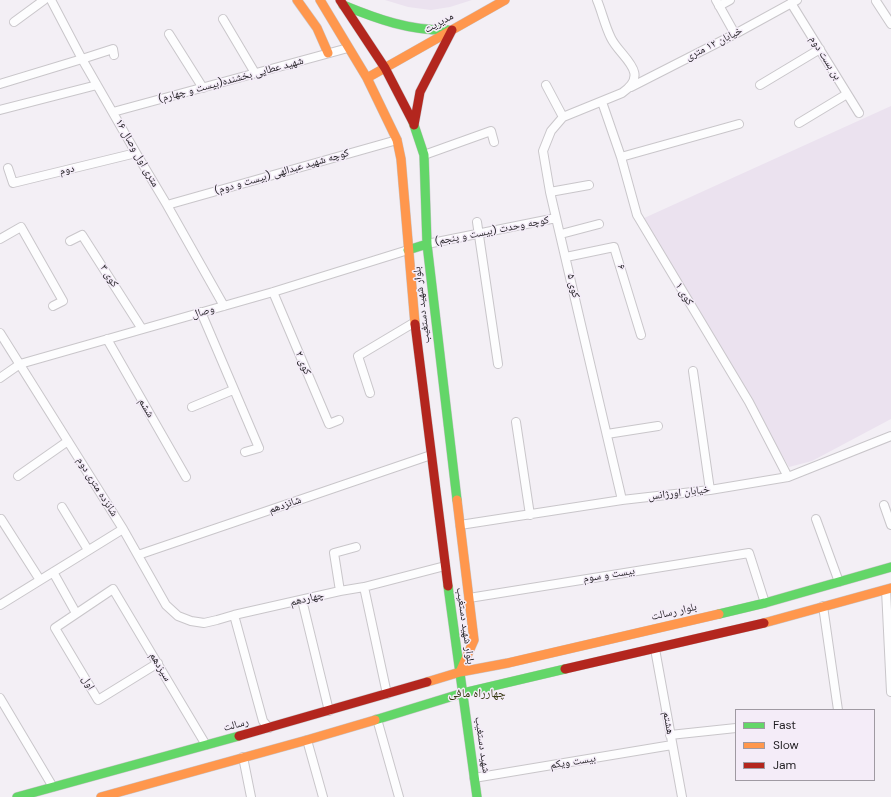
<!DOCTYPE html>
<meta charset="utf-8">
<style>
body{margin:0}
#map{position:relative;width:891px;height:797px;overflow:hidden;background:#f3eff5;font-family:"DM Sans",sans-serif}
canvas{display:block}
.legend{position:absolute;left:735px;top:709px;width:140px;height:72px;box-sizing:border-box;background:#f4ecf8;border:1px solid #9f9aa2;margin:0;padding:5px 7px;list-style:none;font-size:12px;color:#201e22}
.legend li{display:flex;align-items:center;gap:8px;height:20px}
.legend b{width:20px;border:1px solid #9f9aa2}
</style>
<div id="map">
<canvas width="891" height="797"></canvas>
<ul class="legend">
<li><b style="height:5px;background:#63d668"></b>Fast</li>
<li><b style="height:5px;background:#ff974d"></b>Slow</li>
<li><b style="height:5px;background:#b3261e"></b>Jam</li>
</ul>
</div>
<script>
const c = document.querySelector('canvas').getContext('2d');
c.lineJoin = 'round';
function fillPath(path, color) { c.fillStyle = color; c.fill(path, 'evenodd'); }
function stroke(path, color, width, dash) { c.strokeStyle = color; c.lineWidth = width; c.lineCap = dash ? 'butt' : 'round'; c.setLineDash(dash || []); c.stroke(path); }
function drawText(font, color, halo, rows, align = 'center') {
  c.font = font + ' "DM Sans","Noto Naskh Arabic",sans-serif'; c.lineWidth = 3; c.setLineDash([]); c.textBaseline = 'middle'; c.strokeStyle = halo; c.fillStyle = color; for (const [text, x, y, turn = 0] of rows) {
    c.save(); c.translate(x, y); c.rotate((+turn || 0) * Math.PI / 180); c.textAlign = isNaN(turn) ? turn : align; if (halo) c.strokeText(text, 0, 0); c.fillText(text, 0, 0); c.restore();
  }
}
fillPath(new Path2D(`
 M385,0h87l-22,7 -19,3 -23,-3z
 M891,106v313l-79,42 -23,6 -147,-248z`), '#ebe2ef');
const street = new Path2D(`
 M51,0l31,59 54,94 31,52 57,101
 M597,0c5,12 8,26 14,38 9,19 41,35 11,55l-59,24 -12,14 -8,20 7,41 72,308
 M716,0l19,34
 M876,1l15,23
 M791,3l68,110
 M719,6l11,-6
 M223,19l32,54
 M14,22l30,-22
 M169,34l34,54
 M0,84l82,-25 31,-10 1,6
 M546,85l17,32
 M760,85l60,-36
 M631,87l104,-53 62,-34
 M602,102l19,55 16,58 112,187 39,75
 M0,110l97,-25
 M113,112l235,-64
 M799,123l48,-29
 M424,155l67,-24 3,11
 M621,157l118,-33
 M8,168l5,15 123,-30
 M550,192l39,-7
 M167,205l230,-65
 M477,222l21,142
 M561,234l38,-10
 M0,239l21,-12 42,74 -10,5
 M70,241l12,-6 60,94
 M427,244l129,-26
 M566,257l48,-10 27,88
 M273,292l56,132 10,-4
 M201,312l58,136 -14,4
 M0,333l123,196 43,76 12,11 13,5 13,2 13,-3 17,-5 106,-24 24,-4 81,-21
 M107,339l79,138
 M693,371l17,119
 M0,378l20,-14 253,-72 135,-42
 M370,393l-12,-37 57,-34
 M192,407l41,-17
 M516,422l14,93
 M607,434l51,-8
 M18,476l50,-35
 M884,505l7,20
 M62,507l26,43
 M1,519l39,61
 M816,519l23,63
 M460,525l162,-25 88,-10 78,-13 103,-41
 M138,555l293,-100
 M53,572l23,41
 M364,587l23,107
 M886,590l5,102
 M340,591l-6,-38 22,-6
 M469,598l280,-45 16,50
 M302,600l27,111
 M0,605l123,-76
 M823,606l15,104
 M234,615l29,106 6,7
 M655,649l27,148
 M158,663l-60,37 -43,-72 58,-39 93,156
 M0,698l53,89
 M377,719l22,78
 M670,735l66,-7
 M307,740l16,57
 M243,757l8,40
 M474,778l198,-33`);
const fast = new Path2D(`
 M343,5c34,14 67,26 105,25
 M413,122l11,33 3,89 30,256
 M408,250l19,-6
 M448,586l29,211
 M719,614l46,-11 126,-36
 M375,720l88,-27 102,-24
 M17,797l222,-61`);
const slow = new Path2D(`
 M297,0l20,28 11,25
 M320,0l47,78 30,62 4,19 14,165
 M367,78l138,-78
 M457,500l17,140 -14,32
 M764,623l127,-35
 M427,682l33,-10 48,-9 211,-49
 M101,797l206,-57 68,-20`);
const jam = new Path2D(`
 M340,0l45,68 28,54
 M414,125l6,-33 32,-62
 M415,324l33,262
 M565,669l199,-46
 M239,736l188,-54`);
stroke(street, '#c9c6ca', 10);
stroke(fast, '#c9c6ca', 10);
stroke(slow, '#c9c6ca', 10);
stroke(jam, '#c9c6ca', 10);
stroke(street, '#fdfdfe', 8);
stroke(fast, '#63d668', 9);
stroke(slow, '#ff974d', 9);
stroke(jam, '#b3261e', 9);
drawText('11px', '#201e22', '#f4ecf8', [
 ["مدیریت",439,23,-29],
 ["خیابان ۱۲ متری",714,44,-27],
 ["بن بست دوم",825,58,58],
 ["شهید عطایی بخشنده(بیست و چهارم)",231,80,-15],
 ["۱۶ متری اول وصال",137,153,60],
 ["دوم",67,170,-13],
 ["کوچه شهید عبدالهی (بیست و دوم)",282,172,-16],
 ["کوچه وحدت (بیست و پنجم)",492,231,-11],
 ["۶",621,267,73],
 ["کوی ۳",109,276,58],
 ["کوی ۵",573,286,77],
 ["کوی ۱",684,294,59],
 ["بلوار شهید دستغیب",422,305,-97],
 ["وصال",203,312,-16],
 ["کوی ۲",303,363,67],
 ["ششم",146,408,60],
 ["شانزده متری دوم",97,487,58],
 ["خیابان اورژانس",679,493,-7],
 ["شانزدهم",285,505,-19],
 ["بیست و سوم",609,575,-9],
 ["چهاردهم",307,599,-13],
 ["بلوار رسالت",674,612,-13],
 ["بلوار شهید دستغیب",465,626,82],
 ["سیزدهم",160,667,59],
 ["اول",88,683,59],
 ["هشتم",668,723,80],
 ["رسالت",236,725,-15],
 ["شهید دستغیب",482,745,82],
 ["بیست ویکم",573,762,-9]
]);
drawText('12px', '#33350b', '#f4ecf8', [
 ["چهارراه مافی",477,694]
]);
</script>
